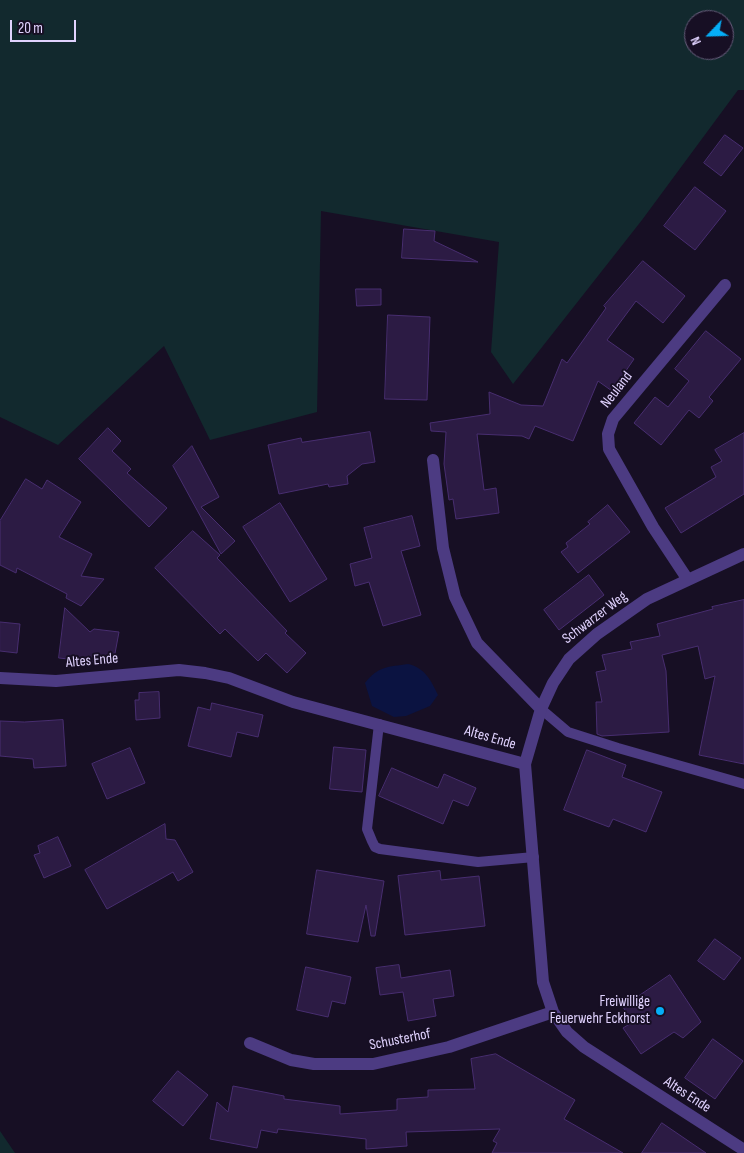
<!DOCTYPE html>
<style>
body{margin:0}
#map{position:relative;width:744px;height:1153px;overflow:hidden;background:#170f24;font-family:"Sofia Sans Condensed",sans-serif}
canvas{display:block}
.north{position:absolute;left:684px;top:10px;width:50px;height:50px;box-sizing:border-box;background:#170f24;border:1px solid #675d7b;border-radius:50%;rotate:246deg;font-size:14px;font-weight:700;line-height:20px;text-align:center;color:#e0d2fe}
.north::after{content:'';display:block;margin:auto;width:18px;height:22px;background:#05aef7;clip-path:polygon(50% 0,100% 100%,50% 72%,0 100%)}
.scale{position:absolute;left:10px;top:20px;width:66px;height:22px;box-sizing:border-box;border:2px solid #e0d2fe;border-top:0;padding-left:6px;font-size:15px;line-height:18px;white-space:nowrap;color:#e0d2fe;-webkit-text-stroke:4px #170f24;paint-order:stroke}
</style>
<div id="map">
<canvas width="744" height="1153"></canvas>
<div class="north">N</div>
<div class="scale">20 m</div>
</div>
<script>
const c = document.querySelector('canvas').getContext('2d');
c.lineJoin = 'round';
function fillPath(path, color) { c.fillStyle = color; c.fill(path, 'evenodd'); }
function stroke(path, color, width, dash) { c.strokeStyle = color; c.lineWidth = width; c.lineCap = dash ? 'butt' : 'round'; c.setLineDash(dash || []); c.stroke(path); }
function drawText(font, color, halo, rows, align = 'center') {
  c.font = font + ' "Sofia Sans Condensed",sans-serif'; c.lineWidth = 4; c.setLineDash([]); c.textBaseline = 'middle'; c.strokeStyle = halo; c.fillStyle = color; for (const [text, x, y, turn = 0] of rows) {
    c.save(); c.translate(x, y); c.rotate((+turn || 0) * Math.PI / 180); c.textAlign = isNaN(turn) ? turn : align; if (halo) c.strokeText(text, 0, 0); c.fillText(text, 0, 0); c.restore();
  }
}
fillPath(new Path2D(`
 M0,0h744v90h-6l-96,130 -129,164 -22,-32 8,-110 -178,-31 -4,201 -107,28 -46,-94 -106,99 -58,-28zM694,20h30v30h-30z
 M0,1131l15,22h-15z`), '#12292e');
fillPath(new Path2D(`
 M408,664c17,4 23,16 30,31l-8,11 -24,10 -12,1 -22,-11 -7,-23c13,-17 23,-16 43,-19z`), '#0b1341');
const building = new Path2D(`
 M725,135l18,13 -22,28 -17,-13z
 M695,187l31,24 -31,39 -31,-24z
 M404,229l31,2 -1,10 44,21 -76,-4z
 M643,261l42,35 -22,27 -27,-22 -29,39 27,19 -22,32 -14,-10 -25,60 -38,-15 -6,13 -7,-3 -45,-2 7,56 12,-2 3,25 -43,6 -3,-20 -4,1 -5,-36 2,-32 -15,-1 -1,-8 60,-9 -1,-22 32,13 22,1 19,-47 5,4 39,-55 -2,-2z
 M356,289h25v16l-24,1z
 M388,315l42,2 -3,83 -42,-1z
 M706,331l35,28 -32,38 4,4 -14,17 -10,-8 -28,35 -27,-22 21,-26 13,10 21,-26 -14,-12z
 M108,428l13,13 -9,10 19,18 -4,4 40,35 -18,19 -70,-68z
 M370,432l5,30 -13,2 -15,12 1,8 -19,3 -1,-3 -49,10 -11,-49 33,-7 1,4z
 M744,433v61l-63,39 -16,-25 51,-31 -5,-10 11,-6 -7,-11z
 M192,446l27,51 -18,10 34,34 -14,13 -48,-88z
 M26,479l16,10 5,-9 34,22 -22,35 33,17 -11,22 23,3 -23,27 -15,-8 1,-4 -50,-26 -1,5 -16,-8v-44z
 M280,503l47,76 -37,23 -47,-75z
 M608,505l22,27 -52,41 -17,-21 7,-5 -2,-4 24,-19 -2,-2z
 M412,516l8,30 -19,5 20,64 -38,11 -14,-44 -14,4 -5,-22 22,-6 -8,-30z
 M193,531l27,24 -3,3 70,73 -2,2 21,20 -19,20 -21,-20 -8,8 -33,-32 -5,5 -65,-66z
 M589,575l15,20 -45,35 -15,-20z
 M744,600v164l-45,-9 16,-79 -10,3 -7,-33 -36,9 4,16 3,61 -67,4 -5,-2 -1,-32h6l-6,-30 10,-2 -4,-15 30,-6 -2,-7 30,-6 -3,-12 56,-15 -1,-2z
 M65,608l25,24 4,-3 25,3 -6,32 -54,-6z
 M0,622l20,2 -3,29 -17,-2z
 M159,692l1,26 -24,2 -1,-20h4v-7z
 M212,703l51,12 -5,22 -21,-5 -6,25 -43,-11 10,-39 12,3z
 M63,720l3,46 -32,2 -1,-9 -33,-3v-35l24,1z
 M334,747l32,3 -4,42 -32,-3z
 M130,748l15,35 -38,16 -15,-35z
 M587,750l39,15 -4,12 40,15 -16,40 -33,-13 -4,8 -45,-17z
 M392,768l46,20 6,-14 32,14 -8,18 -15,-6 -10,24 -64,-28z
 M165,824l1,15 9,1 18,32 -15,9 -5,-9 -66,37 -22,-39z
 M58,837l13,29 -27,12 -10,-23 6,-2 -2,-7z
 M317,870l67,11 -9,55h-4l-5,-31 -8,37 -51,-8z
 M440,871l1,9 38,-4 6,50 -80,9 -7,-59z
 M715,939l26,19 -17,22 -26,-19z
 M399,965l2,13 49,-8 4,26 -21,3 3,17 -28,5 -5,-29 -23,3 -4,-27z
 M306,967l45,10 -6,27 -13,-3 -4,16 -31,-7z
 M670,975l31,47 -18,16 -9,-6 -33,22 -18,-26 10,-6 -10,-15z
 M713,1039l30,22 -28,38 -30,-21z
 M496,1054l79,46 -11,19 59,34h-131l5,-10 -4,-2 7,-12 -94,3 1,14 -41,3v-10l-88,-10 -1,4 -16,-3 -4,18 -47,-9 7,-37 11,10 5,-26 51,10v3l56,7v8l57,-4v-11l31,-2v-7l47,-1 -4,-30z
 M178,1071l30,24 -25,31 -30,-25z
 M662,1123l44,30h-64z`);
fillPath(building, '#2c1b44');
stroke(building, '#482e70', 1);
stroke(new Path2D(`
 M541,709l27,23 50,16 126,36
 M379,724l-12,105 5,12 3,6 5,2 98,13 56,-5`), '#4c3b82', 10);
stroke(new Path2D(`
 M433,460l10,88 12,49 22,46 64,66
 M688,580l-35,-53 -44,-78 -1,-15 5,-15 112,-134
 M0,678l56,3 123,-11 26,3 24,5 64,24 232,62 18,218 10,30 14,20 17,15 160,103
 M525,764l16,-55 12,-26 16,-24 28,-25 50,-35 97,-45
 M250,1043l41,17 23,4h59l76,-17 104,-35`), '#4c3b82', 12);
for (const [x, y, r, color] of [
 [660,1011,5,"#05aef7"]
]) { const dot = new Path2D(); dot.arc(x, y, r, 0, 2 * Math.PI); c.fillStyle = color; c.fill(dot); stroke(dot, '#170f24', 2); }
drawText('15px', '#e0d2fe', '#170f24', [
 ["Neuland",617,390,-52],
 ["Schwarzer Weg",595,618,-37],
 ["Altes Ende",92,661,-5],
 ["Altes Ende",490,738,16],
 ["Schusterhof",400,1040,-11],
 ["Altes Ende",687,1095,33]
]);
drawText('15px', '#e0d2fe', '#170f24', [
 ["Freiwillige",650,1002],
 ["Feuerwehr Eckhorst",650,1019]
], 'right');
</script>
